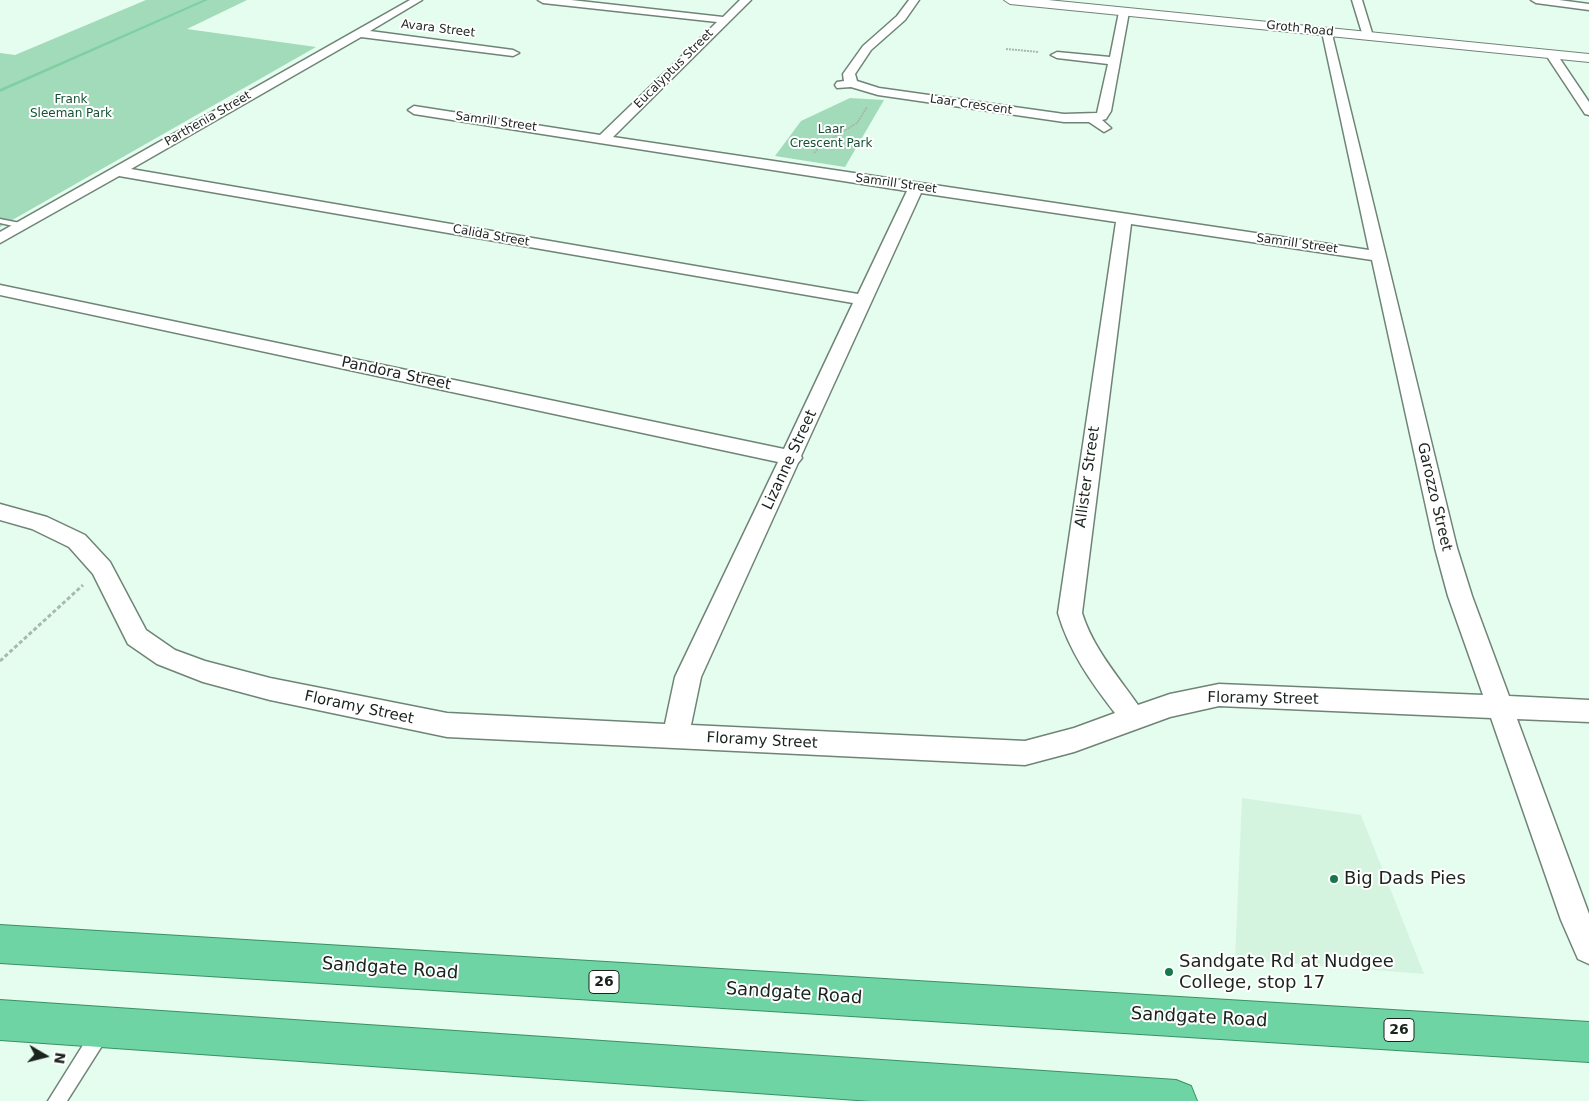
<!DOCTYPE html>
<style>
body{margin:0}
#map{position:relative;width:1589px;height:1101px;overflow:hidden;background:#e5fdee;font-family:"DejaVu Sans",sans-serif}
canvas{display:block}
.north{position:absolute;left:20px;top:1031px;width:50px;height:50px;-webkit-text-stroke:4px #fff;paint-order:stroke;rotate:98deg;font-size:14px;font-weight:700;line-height:20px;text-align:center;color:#1a231d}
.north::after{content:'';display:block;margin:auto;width:18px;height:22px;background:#1a231d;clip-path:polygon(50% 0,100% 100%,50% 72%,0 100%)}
</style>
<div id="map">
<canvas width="1589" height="1101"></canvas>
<div class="north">N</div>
</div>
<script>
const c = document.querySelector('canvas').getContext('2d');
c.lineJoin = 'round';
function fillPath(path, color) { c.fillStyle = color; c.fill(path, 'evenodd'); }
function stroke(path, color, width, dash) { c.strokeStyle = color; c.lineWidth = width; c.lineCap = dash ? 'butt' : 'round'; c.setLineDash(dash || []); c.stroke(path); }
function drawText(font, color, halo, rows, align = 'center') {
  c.font = font + ' "DejaVu Sans",sans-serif'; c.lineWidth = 4; c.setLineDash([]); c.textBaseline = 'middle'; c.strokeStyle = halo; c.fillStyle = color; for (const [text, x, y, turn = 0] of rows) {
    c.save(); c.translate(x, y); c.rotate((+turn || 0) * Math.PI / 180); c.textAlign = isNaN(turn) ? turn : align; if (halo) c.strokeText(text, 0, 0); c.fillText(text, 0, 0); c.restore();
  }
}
fillPath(new Path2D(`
 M1242,798l119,17 63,159 -189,-15z`), '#d4f4e0');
fillPath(new Path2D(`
 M146,0h101l-60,29 129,18 -316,180v-174l15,2z
 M850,98l34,2 -39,67 -70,-11 26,-35z`), '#a1dbb9');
fillPath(new Path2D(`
 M203,0h5l-208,92v-3z`), '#7fcfa2');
const service = new Path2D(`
 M0,219l25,5 1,2 -4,2 -22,-5z
 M99,1027l6,2 2,6 -2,6 -38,60h-19l45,-72z`);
const minor = new Path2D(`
 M410,0h12l-52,31 143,19 6,3 -6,3 -152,-19 -230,132 727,125 49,-103 -493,-77 -6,-4 6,-4 186,29 117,-113 -174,-19 -5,-3h33l152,17 17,-17h11l-138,137 756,113 -47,-218 1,-2h8l126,518 15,48 37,100 80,4v22l-72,-3 72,195v50l-11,-5 -17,-39 -70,-202 -272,-12 -49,11 -96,35 -49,13 -578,-28 -177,-37 -67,-18 -46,-18 -29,-20 -35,-70 -24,-27 -37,-18 -32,-9v-16l47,13 38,18 25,27 36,68 29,20 30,11 65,17 177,35 218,11 10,-47 103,-215 -778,-167v-10l784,164 69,-146 -734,-127 -119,67v-11zM921,193l195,29 -58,391c11,38 33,69 57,100l-41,15 -49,13 -334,-16 10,-48 97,-214 4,-5 -1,-2zM1131,224l241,36 63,288 13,48 35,99 -264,-11 -49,10 -32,11c-21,-30 -45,-57 -56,-92z
 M909,0h10l-14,20 -34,30 -16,24 2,7 22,7 185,26 33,-1 11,-49 -51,-6 -6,-3 6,-3 53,5 9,-45 5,-3 4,1 1,2 -18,99 -5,8 -4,1 9,8 -7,4 -15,-10h-25l-186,-27 -27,-8 -14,1 -2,-3 2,-3 7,-1 -1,-7 20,-28 34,-30z
 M1352,0h10l11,36 -1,2 -4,1 -5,-3z
 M1531,0h28l30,4v6l-53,-7z
 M1552,52l4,1 33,49v13l-4,-1 -39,-59z`);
const tertiary = new Path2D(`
 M1004,0h44l541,54v8l-579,-58z`);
const trunk = new Path2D(`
 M0,925l1589,97v40l-1589,-99z
 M0,1000l1176,80 15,6 6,15h-326l-871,-61z`);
stroke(service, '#6f8477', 3);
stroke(minor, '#6f8477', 3);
stroke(tertiary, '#6f8477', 2);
stroke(trunk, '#3a9065', 2);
stroke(new Path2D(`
 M1006,49l33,3
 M814,153l10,-10 33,-20 10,-16`), '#a6baad', 2, [2, 1]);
stroke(new Path2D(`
 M0,661l83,-76`), '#a6baad', 3, [4, 2.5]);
fillPath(service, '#fff');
fillPath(minor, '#fff');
fillPath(tertiary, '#fff');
fillPath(trunk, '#6fd4a3');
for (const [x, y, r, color] of [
 [1334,879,5,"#17764c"],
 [1169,972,5,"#17764c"]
]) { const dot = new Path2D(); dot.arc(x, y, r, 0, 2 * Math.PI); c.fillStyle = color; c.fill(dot); stroke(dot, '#fff', 2); }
drawText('12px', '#1a231d', '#fff', [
 ["Avara Street",438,29,7],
 ["Groth Road",1300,29,6],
 ["Eucalyptus Street",674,69,-45],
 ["Laar Crescent",971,105,8],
 ["Parthenia Street",208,119,-30],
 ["Samrill Street",496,122,8],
 ["Samrill Street",896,184,8],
 ["Calida Street",491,236,10],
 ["Samrill Street",1297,244,8]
]);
drawText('12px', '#135134', '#fff', [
 ["Frank",71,100],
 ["Sleeman Park",71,114],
 ["Laar",831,130],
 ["Crescent Park",831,144]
]);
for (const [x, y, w] of [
 [604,982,30],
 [1399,1030,30]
]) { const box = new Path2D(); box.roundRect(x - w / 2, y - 11.5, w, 23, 4); c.fillStyle = '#fff'; c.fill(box); stroke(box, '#1a231d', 1); }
drawText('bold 14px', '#1a231d', null, [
 ["26",604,982],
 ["26",1399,1030]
]);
drawText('15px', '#1a231d', '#fff', [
 ["Pandora Street",396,374,12],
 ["Lizanne Street",790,460,-65],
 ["Allister Street",1088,477,-82],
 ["Garozzo Street",1434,497,77],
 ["Floramy Street",1263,699,1],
 ["Floramy Street",359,708,12],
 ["Floramy Street",762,741,3]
]);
drawText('18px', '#1a231d', '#fff', [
 ["Big Dads Pies",1344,879],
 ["Sandgate Rd at Nudgee",1179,962],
 ["College, stop 17",1179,983]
], 'left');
drawText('18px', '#1a231d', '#fff', [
 ["Sandgate Road",390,969,4],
 ["Sandgate Road",794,994,4],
 ["Sandgate Road",1199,1018,3]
]);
</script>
